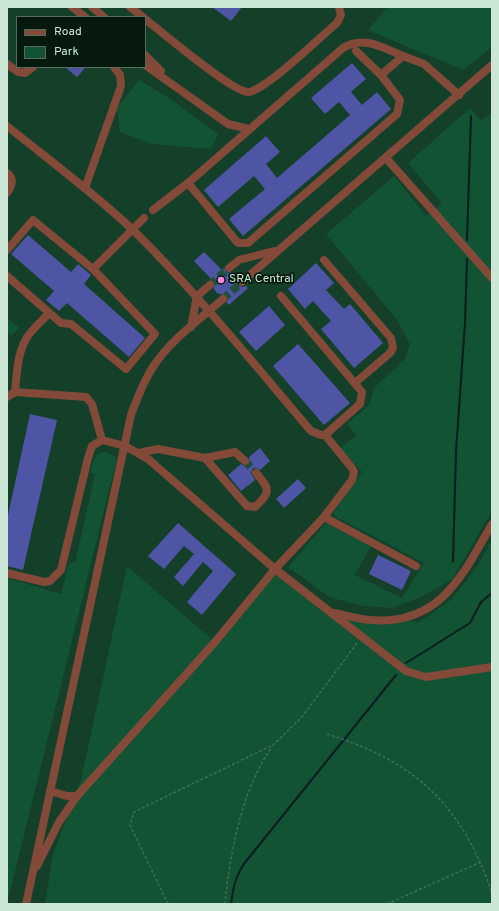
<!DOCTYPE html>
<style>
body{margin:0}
#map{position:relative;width:499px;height:911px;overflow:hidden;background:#00361d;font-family:Overpass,sans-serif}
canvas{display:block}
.frame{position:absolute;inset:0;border:8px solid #cce6d5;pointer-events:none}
.legend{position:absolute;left:16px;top:16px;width:130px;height:52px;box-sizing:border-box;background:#05190d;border:1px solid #556b5d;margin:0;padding:5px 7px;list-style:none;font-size:12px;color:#cce6d5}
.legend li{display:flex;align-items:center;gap:8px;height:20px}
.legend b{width:20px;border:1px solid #556b5d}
</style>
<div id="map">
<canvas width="499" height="911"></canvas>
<div class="frame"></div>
<ul class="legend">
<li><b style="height:5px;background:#834939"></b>Road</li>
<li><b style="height:11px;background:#115332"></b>Park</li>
</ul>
</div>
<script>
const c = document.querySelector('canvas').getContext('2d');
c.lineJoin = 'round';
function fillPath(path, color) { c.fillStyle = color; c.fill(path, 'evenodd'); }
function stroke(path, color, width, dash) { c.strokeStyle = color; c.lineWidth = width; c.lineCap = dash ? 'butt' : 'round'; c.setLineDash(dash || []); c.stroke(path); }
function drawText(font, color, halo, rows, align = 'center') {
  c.font = font + ' Overpass,sans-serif'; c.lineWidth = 3.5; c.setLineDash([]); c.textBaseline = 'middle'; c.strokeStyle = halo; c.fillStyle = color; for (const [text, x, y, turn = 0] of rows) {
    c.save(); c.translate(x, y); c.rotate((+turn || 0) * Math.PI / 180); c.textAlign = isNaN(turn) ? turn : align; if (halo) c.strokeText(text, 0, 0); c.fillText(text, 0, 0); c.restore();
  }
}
fillPath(new Path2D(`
 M7,7h485v897h-485zM17,17h128v50h-128z`), '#143f29');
fillPath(new Path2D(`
 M388,7h104v40l-29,23 -95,-40z
 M139,80l27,16 52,38 -7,15 -59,-5 -32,-12 -3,-24z
 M470,108l11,13 11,-9v399l-40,69 -33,18 -28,10 -29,-2 -33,-9 -41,-30 38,-44 45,23 -16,29 47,23 22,-35 -92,-48 30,-43 -22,-24 16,-13 -9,-11 22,-19 5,-17 31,-29 5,-15 -13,-24 -71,-86 68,-58 32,40 16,-13 -34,-40z
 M7,318l12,10 -8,8 -4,-3z
 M102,452h5l9,5v5l-109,442v-326l54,16 8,-32 6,1 20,-89 -5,-1c3,-9 3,-18 12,-21z
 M492,540v364h-447l8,-50 28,-74 46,-214 88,76 60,-73 56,43 88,10 33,-23 26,-34z`), '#115332');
stroke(new Path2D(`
 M467,240l4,-124
 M453,562l3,-111 9,-128 2,-64
 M406,663l64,-40 11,-21 11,-9
 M231,904c2,-15 4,-26 12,-39l153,-190`), '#0b1d21', 2);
fillPath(new Path2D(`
 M212,7h30l-11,14z
 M352,63l14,16 -15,13 11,13 15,-13 14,17 -148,127 -14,-17 36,-30 -11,-13 -36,31 -14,-17 62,-54 14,16 -14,12 11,14 73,-63 -11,-13 -14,12 -14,-16z
 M65,67h21l-9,10z
 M28,235l43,37 7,-8 13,11 -7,9 61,54 -16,19 -62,-54 -8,8 -13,-11 8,-9 -43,-37z
 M204,252l18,18 2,-2 3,5 6,-1 5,6 -1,5 1,3 5,1 3,-1 2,2 -19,17 -2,-2v-7l-10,-3 -3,-4v-7l-20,-21z
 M316,263l18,20 -8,7 18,19 6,-5 33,39 -29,25 -33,-39 10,-8 -18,-20 -8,8 -17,-20z
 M269,306l16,19 -29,26 -17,-19z
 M298,344l52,59 -26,22 -51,-59z
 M30,414l27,6 -34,150 -16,-4v-46z
 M260,448l10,13 -10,9 -5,-2 -3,1 -1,5 4,6 -14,11 -13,-16 13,-11 3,2 5,-1 1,-3 -1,-5z
 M298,479l8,9 -22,20 -8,-9z
 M178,523l58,51 -34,41 -15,-13 26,-31 -10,-9 -20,24 -9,-9 20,-23 -10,-8 -20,23 -16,-13z
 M378,555l33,16 -9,19 -33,-16z`), '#4e55a5');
stroke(new Path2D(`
 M210,285l19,-17
 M223,299l19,-17
 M245,461l11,12`), '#1f5039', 8, [8, 4]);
stroke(new Path2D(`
 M327,734c88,27 135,71 165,159
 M168,904l-38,-79 4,-13 139,-67 29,-28 55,-74
 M225,904c5,-52 17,-115 47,-157
 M387,904l94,-42`), '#406e57', 1.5, [3, 2]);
stroke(new Path2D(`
 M72,7l13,10
 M92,7l12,10
 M130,7l13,10
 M145,19c16,12 89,75 104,73 18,-3 71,-55 88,-69l4,-8 -2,-8
 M145,55l16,16
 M7,64l11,8 7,1 8,-6
 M145,65l83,59 21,5
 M381,75l22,-19 21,8 35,31
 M7,126c42,34 87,67 126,104 64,63 120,133 178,201l10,4h4l35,-31 2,-12 -81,-96
 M386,158l106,120
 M7,173c8,6 5,13 0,20
 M188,183l50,60h10l149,-129 3,-14 -19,-25 -25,-24
 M85,188l36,-102 -1,-11 -6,-8
 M153,210l35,-27 155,-135c21,-13 40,0 60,8
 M7,250l26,-30 60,49 62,65 -29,35 -55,-45 -10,-1 -54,-47
 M324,260l67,78 2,10 -3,5 -35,30
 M229,268l10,-8 35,-9
 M93,269l51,-51
 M242,282l250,-217
 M191,327l6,-31 13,-11
 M15,392c2,-18 2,-37 11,-53 5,-9 16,-18 23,-26
 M7,397l8,-5 71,5 6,7 10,36
 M139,453l19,-4 47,9 30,-6 10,9
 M205,458l42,48 8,1c16,-15 15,-18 1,-34
 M324,517l92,49
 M7,573l37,9 6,-1 11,-11 27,-112 4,-12 10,-6 23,6 23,13 127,110 131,102 20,6 66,-10
 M334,613c11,2 24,6 35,7 71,6 93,-44 123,-96
 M50,791l17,5h10
 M37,866l22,-44 18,-26 138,-154 60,-73 49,-52 28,-37 2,-8 -2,-4 -27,-33
 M26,904l105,-489c6,-16 12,-33 22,-48 17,-27 46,-47 70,-68`), '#834939', 8);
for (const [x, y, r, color] of [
 [221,280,4,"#fd86e1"]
]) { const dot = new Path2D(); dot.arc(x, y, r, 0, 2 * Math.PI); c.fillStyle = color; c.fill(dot); stroke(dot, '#05190d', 1.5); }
drawText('12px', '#cce6d5', '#05190d', [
 ["SRA Central",229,280]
], 'left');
</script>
